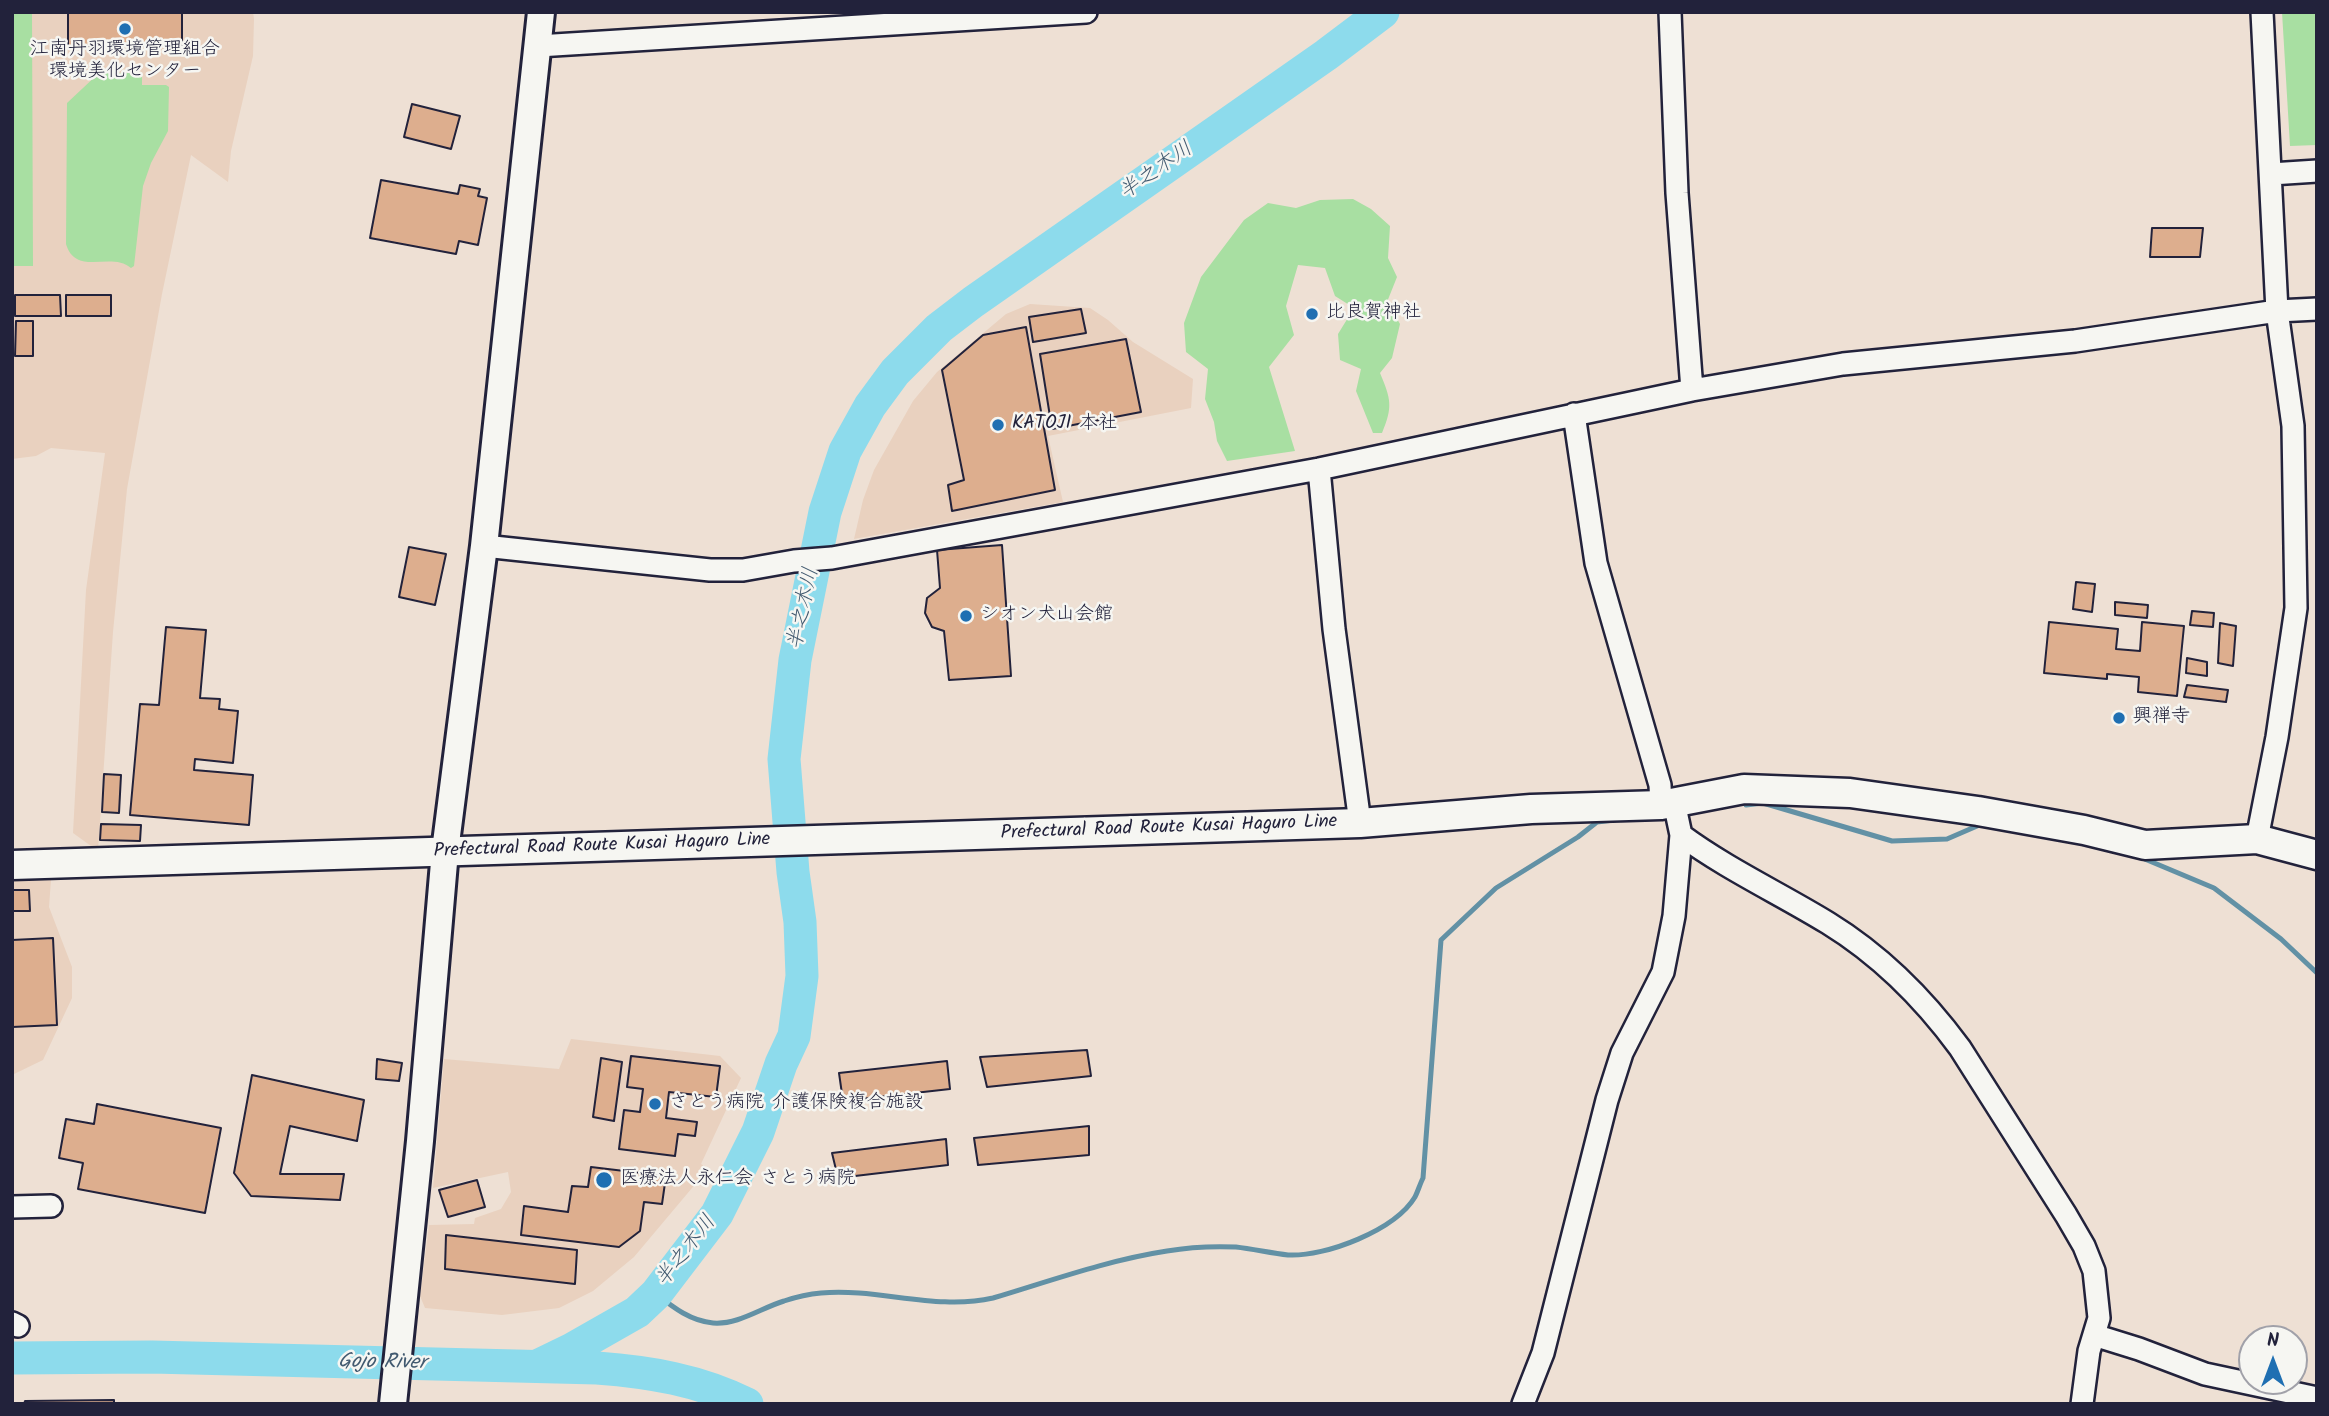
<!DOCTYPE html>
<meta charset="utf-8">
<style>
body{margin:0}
#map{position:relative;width:2329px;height:1416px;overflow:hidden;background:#eee0d4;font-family:Kalam,sans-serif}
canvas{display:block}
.frame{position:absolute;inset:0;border:14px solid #22223b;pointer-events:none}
.north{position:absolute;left:2238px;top:1325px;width:70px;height:70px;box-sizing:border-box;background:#f6f6f2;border:2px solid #a1a1a9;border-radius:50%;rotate:0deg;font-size:19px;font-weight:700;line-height:28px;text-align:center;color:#22223b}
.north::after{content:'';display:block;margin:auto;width:24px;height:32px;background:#1f6fb2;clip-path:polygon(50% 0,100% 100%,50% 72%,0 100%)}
</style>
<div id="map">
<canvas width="2329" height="1416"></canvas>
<div class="frame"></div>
<div class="north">N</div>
</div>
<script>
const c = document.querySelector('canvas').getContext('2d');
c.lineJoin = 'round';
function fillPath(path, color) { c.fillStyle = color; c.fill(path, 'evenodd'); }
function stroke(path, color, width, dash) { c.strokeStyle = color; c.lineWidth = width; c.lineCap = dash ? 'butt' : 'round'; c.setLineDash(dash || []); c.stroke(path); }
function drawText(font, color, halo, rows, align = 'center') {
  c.font = font + ' Kalam,"Klee One",sans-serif'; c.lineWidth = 5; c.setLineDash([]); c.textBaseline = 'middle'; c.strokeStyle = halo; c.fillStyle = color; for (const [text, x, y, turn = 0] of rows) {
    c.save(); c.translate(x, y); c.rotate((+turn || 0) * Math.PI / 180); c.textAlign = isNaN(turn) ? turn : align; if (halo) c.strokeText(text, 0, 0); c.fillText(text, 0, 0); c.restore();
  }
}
fillPath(new Path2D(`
 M12,12h241l1,7 -1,37 -22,95 -3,31 -37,-27 -29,139 -35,195 -14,143 -15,219 -25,-18 13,-243 19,-137 -54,-5 -15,8 -24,3z
 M1030,304l60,4 18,12 25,22 60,37 -2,29 -143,28 15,66 -209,37 9,-39 11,-30 39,-69 24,-29 69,-58z
 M51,880l-2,27 23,60v31l-29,62 -31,15v-194z
 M571,1039l149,17 21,22 -40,86 7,5 -74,88 -41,34 -34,17 -57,7 -77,-7 -5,-12 9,-71 45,-1 1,-6 26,-9 10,-17 -3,-20 -75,16 11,-129 115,10z`), '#e9d1bf');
fillPath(new Path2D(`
 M12,12h20l1,254h-21z
 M2282,12h35v133l-27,1z
 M99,73h43v12h24l3,2 -1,44 -17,32 -8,23 -9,80 -3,2c-20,-17 -55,9 -65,-24l1,-141z
 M1353,199l18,10 19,17 -2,32 9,19 -10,25 13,22 -8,34 -12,15c11,26 13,34 2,60h-9l-17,-42 5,-22 -21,-9 -2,-26 16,-26 -19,-12 -10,-28 -27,-3 -12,41 8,29 -25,32 26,84 -68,10 -10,-20 -3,-19 -9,-23 3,-30 -22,-17 -2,-29 17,-46 43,-57 24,-17 28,5 24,-8z`), '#a8dfa2');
stroke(new Path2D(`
 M1746,805l17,-2 129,38 55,-2 37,-16
 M2140,857l74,31 67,51 36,34
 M656,1294c18,14 35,27 57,29 25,2 48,-15 71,-22 12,-4 25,-7 37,-8 58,-5 115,18 172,5 57,-17 115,-38 174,-47 23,-4 46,-5 69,-4 17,2 35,6 52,8 38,2 107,-25 127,-58 3,-6 5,-13 8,-19l18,-238 55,-52 82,-51 19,-15 17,-2`), '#6291a5', 5);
stroke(new Path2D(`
 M12,1358l140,-1 445,11c53,4 102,12 150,36
 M537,1366l35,-17 65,-37 19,-18 61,-80 41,-82 23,-68 13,-28 8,-60 -2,-54 -7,-50 -9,-113 11,-99 30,-148 20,-61 25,-45 25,-34 44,-44 34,-26 353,-247 57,-43`), '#8ddbec', 33);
const building = new Path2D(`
 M68,12h114v33l-114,1z
 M412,104l48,12 -9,33 -47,-12z
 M381,180l77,14 2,-9 20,4 -2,7 9,2 -9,47 -19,-4 -3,13 -86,-16z
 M2152,228h51l-3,29h-50z
 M15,295h45l1,21h-46z
 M66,295h45v21h-45z
 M1081,309l5,24 -53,9 -4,-25z
 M16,321h17v35h-18z
 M1026,327l29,163 -103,21 -4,-26 16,-5 -22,-110 41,-35z
 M1126,339l15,73 -89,17 -12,-75z
 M1002,545l9,131 -62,4 -5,-49 -12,-4 -7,-14 2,-15 13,-10 -3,-38z
 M409,547l37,7 -11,51 -36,-8z
 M2076,582l19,2 -3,28 -19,-3z
 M2115,602l33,3 -1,13 -32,-3z
 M2192,611l22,2 -1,14 -23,-2z
 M2049,622l69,7 -2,20 24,2 2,-29 42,4 -7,70 -39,-4 1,-15 -32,-3v5l-63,-6z
 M2220,623l16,3 -3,40 -15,-3z
 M166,627l40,3 -6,68 20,1 -1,10 19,2 -5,52 -38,-4 -1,11 59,5 -4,50 -119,-10 10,-111 19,1z
 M2187,658l20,4v14l-21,-3z
 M2187,685l41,5 -2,12 -42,-5z
 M104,774l17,1 -2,38 -17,-1z
 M101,824l40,1 -1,16 -40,-1z
 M12,890h17l1,21h-18z
 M53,938l4,87 -45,2v-87z
 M1087,1050l4,26 -104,11 -7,-30z
 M631,1056l89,10 -4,31 -47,-5 -3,26 31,4 -2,14 -17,-2 -3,22 -56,-7 5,-39 16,2 3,-23 -16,-2z
 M601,1058l21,4 -8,59 -21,-4z
 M377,1059l25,4 -3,18 -23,-2z
 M947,1061l3,28 -107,12 -4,-28z
 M252,1075l112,25 -7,41 -67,-15 -10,48h64l-4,26 -89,-4 -17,-23z
 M97,1104l124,24 -16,85 -127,-24 5,-26 -24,-5 7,-39 28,5z
 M1089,1126v29l-111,10 -4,-27z
 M946,1139l2,26 -110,13 -6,-25z
 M591,1167l75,9 -4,28 -18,-2 -4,29 -21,16 -98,-12 3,-29 44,6 4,-26 16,1z
 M477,1180l8,27 -37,10 -9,-27z
 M446,1235l131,15 -2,34 -130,-15z
 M114,1400v4h-90l1,-3z`);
fillPath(building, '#ddae8e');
stroke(building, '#22223b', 2);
const minor = new Path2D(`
 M1670,12l7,181 15,197
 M538,46l548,-34
 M2271,174l46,-3
 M1574,414l22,149 64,222 1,20
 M1319,469l15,160 26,194
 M484,546l226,24h33l51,-9 38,-3 487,-89 373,-79 151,-26 232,-23 202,-30 40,-2
 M1681,835c46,34 98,58 147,88 52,32 96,76 132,125l106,167 18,31 10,25 5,47 -10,33 -7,53
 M2257,839l20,-102 19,-129 -3,-182 -16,-115 -15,-299
 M12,1207l39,-1
 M12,1323l6,3
 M2094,1335l45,14 66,25 112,24
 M1523,1404l20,-51 64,-253 15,-47 41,-81 11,-56 7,-81 -7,-33`);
const tertiary = new Path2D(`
 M393,1404l27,-263 25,-290 39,-305 57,-534`);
const secondary = new Path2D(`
 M12,865l1348,-42 171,-14 130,-4 83,-16 106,4 128,18 106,19 61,15 112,-6 60,16`);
stroke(minor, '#22223b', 26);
stroke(tertiary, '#22223b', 32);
stroke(secondary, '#22223b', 33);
stroke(minor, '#f6f6f2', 21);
stroke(tertiary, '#f6f6f2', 26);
stroke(secondary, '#f6f6f2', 28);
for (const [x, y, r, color] of [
 [125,29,7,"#1f6fb2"],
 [1312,314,7,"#1f6fb2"],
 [998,425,7,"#1f6fb2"],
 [966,616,7,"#1f6fb2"],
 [2119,718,7,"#1f6fb2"],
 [655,1104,7,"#1f6fb2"],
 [604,1180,9,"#1f6fb2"]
]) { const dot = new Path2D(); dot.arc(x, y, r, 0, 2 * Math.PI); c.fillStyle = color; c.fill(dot); stroke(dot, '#f6f6f2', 2.5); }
drawText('19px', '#22223b', '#f6f6f2', [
 ["江南丹羽環境管理組合",125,51,"center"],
 ["環境美化センター",125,73,"center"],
 ["比良賀神社",1326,314],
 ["KATOJI 本社",1012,425],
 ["シオン犬山会館",980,616],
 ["興禅寺",2133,718],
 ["さとう病院 介護保険複合施設",669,1104],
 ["医療法人永仁会 さとう病院",620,1180]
], 'left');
drawText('19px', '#22223b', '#f6f6f2', [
 ["Prefectural Road Route Kusai Haguro Line",1169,829,-2],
 ["Prefectural Road Route Kusai Haguro Line",602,847,-2]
]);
drawText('italic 21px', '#425a70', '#f6f6f2', [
 ["半之木川",1157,172,-35],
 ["半之木川",805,609,-78],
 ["半之木川",687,1252,-52],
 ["Gojo River",382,1364,1]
]);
</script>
